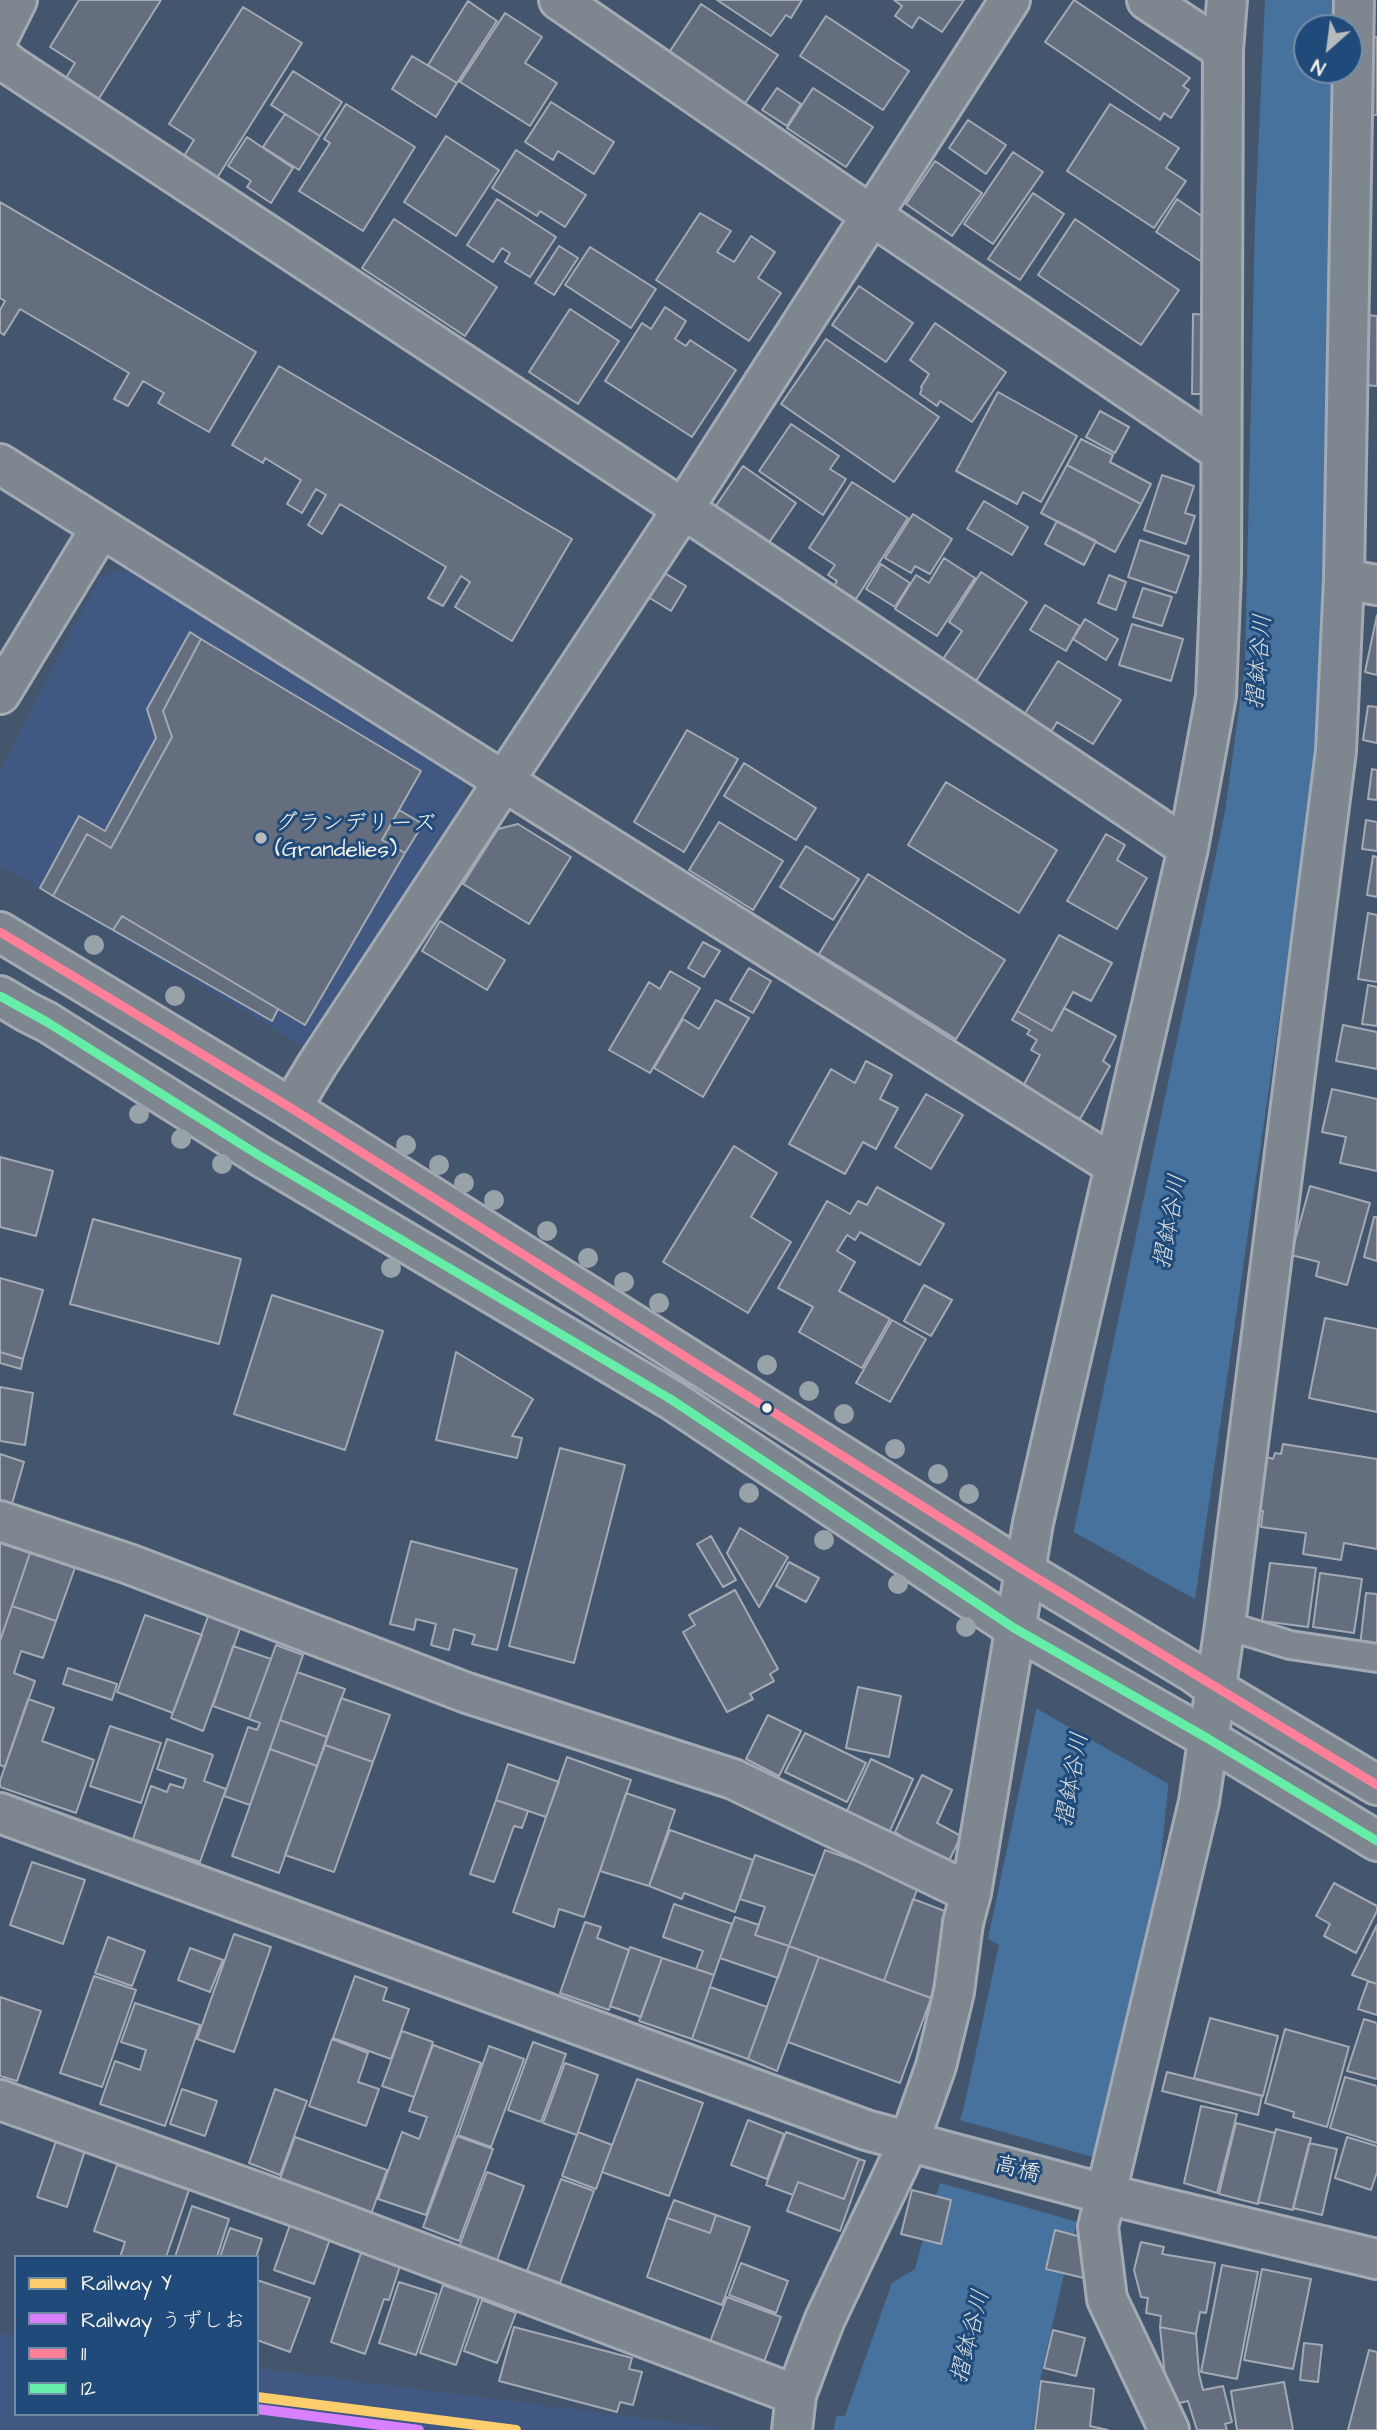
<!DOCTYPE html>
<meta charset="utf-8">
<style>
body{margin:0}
#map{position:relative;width:1377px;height:2430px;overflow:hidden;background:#44566e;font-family:"Architects Daughter","Klee One",sans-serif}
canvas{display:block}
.legend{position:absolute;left:14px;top:2255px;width:245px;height:161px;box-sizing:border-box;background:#1f4a7a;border:2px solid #748da6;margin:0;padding:9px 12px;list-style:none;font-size:21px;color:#f4f1e8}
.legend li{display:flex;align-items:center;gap:14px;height:35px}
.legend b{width:35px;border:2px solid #748da6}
.north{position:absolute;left:1293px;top:14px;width:70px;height:70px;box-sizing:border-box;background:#1f4a7a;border:2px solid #748da6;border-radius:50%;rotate:208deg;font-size:19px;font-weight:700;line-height:28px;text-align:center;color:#f4f1e8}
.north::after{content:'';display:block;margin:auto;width:24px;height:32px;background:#b6bbbd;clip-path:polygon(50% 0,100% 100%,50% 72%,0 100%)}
</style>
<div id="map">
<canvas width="1377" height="2430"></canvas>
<ul class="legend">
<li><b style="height:9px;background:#fece6d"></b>Railway Y</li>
<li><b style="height:9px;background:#d880ff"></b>Railway うずしお</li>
<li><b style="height:9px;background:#ff8098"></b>11</li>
<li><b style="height:9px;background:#66eda8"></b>12</li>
</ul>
<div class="north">N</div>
</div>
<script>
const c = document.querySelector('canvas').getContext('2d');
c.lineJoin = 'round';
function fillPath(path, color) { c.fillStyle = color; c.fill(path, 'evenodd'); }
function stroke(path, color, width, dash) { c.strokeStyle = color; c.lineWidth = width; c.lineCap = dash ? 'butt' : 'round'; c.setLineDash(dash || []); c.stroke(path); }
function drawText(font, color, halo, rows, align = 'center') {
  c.font = font + ' "Architects Daughter","Klee One",sans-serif'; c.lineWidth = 6; c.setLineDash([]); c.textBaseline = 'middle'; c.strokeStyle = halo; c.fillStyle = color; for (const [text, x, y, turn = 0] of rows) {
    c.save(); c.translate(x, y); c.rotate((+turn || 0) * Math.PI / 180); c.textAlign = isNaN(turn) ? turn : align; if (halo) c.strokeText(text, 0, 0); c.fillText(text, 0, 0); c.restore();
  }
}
fillPath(new Path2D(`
 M127,570l336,212 3,26 -155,243 -311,-186v-93l100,-196z
 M0,2333l16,2v79h241v-46l475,62h-732z`), '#415982');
fillPath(new Path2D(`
 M1265,0h72v28h-30v42h29l-12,512 -9,188 -146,1009 -19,186 -9,-1 -67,271 -19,-4 -9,38 18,5 -23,101 -8,55h-199l2,-14h9l47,-133 23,-14 8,-29 18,4 10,-44 -15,-4 28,-89 35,-162 -11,-6 237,-1127 20,-147 10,-443z`), '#47729e');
fillPath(new Path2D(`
 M1070,1530l128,71 -26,185 -140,-80z
 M956,2119l141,39 -16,65 -144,-41z`), '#44566e');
const building = new Path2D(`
 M79,0h82l-63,100 -32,-22 9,-15 -25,-16z
 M717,0h85l-11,18 -5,-3 -15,21z
 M894,0h70l-22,32 -23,-15 -7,11 -17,-12 7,-10z
 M1074,0l116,78 -7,8 6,4 -18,28 -7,-5 -4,7 -115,-78z
 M468,1l29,20 -40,62 -29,-18z
 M701,4l77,51 -34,50 -76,-51z
 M243,7l59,36 -85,135 -33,-22 10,-16 -25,-16z
 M505,13l37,24 -17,26 32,20 -27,43 -70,-44z
 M826,16l83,55 -26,39 -83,-54z
 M1373,37h4v78l-10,-1z
 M412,56l45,27 -21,34 -44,-28z
 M293,71l49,31 -22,34 -49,-31z
 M777,88l24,16 -14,22 -25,-16z
 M813,88l60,39 -27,40 -59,-39z
 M551,102l63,40 -20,32 -36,-23 -5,9 -28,-18z
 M346,104l69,43 -52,84 -64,-40 31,-48 -6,-4z
 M1110,104l69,44 -13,20 20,13 -32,47 -87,-57z
 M285,114l35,22 -21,34 -36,-23z
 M968,120l38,25 -20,29 -37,-26z
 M446,136l53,34 -43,66 -52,-34z
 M247,137l46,31 -22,35 -24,-16 4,-6 -23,-15z
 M516,150l70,45 -21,32 -25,-16 -3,5 -45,-28z
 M1013,152l30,20 -50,72 -29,-20z
 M935,161l47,32 -30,43 -46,-32z
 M1033,193l31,21 -44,66 -32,-21z
 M497,199l59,38 -26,40 -25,-15 5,-9 -8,-5 -9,14 -26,-17z
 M1177,199l26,18 -1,45 -46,-30z
 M0,202l256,150 -47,80 -51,-29 6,-10 -21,-12 -15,25 -14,-7 15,-26 -109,-64 -16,26 -4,-3v-22l5,-9 -5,-3z
 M700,213l31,18 -14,21 17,10 17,-26 24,16 -17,26 23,15 -32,48 -93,-61z
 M394,219l103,68 -32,49 -103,-68z
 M1075,219l104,71 -38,55 -103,-70z
 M559,246l19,12 -24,37 -19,-12z
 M590,247l66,42 -25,39 -66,-43z
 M859,286l54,37 -27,39 -54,-37z
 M665,307l21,14 -11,18 11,7 4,-6 46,30 -44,67 -87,-56 37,-58 9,6z
 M570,309l49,32 -41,63 -49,-32z
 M1193,314l17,1 -2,79h-16z
 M1367,315l10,1v70l-13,-1z
 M935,323l71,49 -34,50 -32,-21 -3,5 -17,-12 2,-6 -1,-1 8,-13 -19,-14z
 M826,339l113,78 -45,65 -113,-78z
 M279,366l293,173 -60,102 -57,-34 15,-25 -9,-6 -18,30 -15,-8 18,-31 -106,-63 -18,30 -14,-9 18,-30 -10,-6 -14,24 -15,-9 14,-24 -36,-22 -2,5 -31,-18z
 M998,392l79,44 -36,66 -18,-10 -6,12 -61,-33z
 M1100,411l29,16 -14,26 -29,-16z
 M791,424l48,32 -9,13 16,10 -23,36 -64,-44z
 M1081,439l32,16 -3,7 41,22 -10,20 -74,-39z
 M1067,465l74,39 -26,48 -74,-39z
 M743,466l53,37 -28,41 -53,-37z
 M1162,475l32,11 -9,27 10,3 -9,28 -42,-14z
 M852,482l56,36 -52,81 -22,-13 3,-5 -9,-6 7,-10 -26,-17z
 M984,501l44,26 -16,28 -45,-26z
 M913,514l39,25 -22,35 -15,-8 -4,7 -26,-15z
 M1057,521l39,20 -12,24 -39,-21z
 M1140,540l49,16 -13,37 -48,-16z
 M944,558l31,20 -38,58 -42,-27 21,-34 13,8z
 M881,564l29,19 -15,24 -29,-18z
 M663,572l23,14 -15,25 -23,-14z
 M981,572l46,30 -51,79 -33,-22 19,-28 -13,-9z
 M1109,575l17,7 -10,28 -18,-7z
 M1143,588l29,9 -10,29 -29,-9z
 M1045,605l35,21 -14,25 -36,-21z
 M1377,615v60l-12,-3z
 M1085,619l33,20 -12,21 -33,-21z
 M1132,624l51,15 -12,42 -52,-16z
 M190,632l11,7 -38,72 9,26 -61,111 -24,-14 -34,62 -13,-8 39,-72 26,15 51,-93 -9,-29z
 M201,639l220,132 -39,69 23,13 -100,172 -183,-109 -9,14 -60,-34 34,-62 24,14 61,-111 -9,-26z
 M1058,661l63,39 -28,44 -36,-22 -6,10 -27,-17z
 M1368,706l9,1v36l-14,-3z
 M687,730l51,29 -54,93 -50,-30z
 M744,763l72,45 -20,32 -72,-44z
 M1372,769l5,1v30l-9,-1z
 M946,782l111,68 -38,63 -111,-68z
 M399,810l24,14 -18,29 -23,-13z
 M1366,820l11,2v29l-15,-2z
 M719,822l64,39 -30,49 -64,-40z
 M518,824l53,33 -42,67 -66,-40 35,-55z
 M1106,834l19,11 -8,15 30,18 -30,51 -50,-28z
 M806,846l53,33 -26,41 -53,-33z
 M1373,856l4,1v40l-10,-2z
 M868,874l137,86 -49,79 -137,-85z
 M1368,913l9,2v67l-19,-3z
 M122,916l156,93 -6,12 -159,-91z
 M440,921l65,39 -18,30 -65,-39z
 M1059,935l53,28 -21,38 -18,-9 -21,39 -35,-20z
 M703,942l17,9 -16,26 -16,-9z
 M749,968l22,13 -18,32 -23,-13z
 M670,971l30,17 -50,85 -41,-23 40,-68 11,7z
 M1368,985l9,2v39l-15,-2z
 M716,1000l33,18 -46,79 -49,-29 29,-49 16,10z
 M1064,1008l52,28 -13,25 7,5 -30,53 -58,-31 18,-33 -9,-5 6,-10 -10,-6 3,-4 -18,-10 5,-9 35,20z
 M1343,1025l34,7v37l-41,-8z
 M866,1061l26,14 -12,24 18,9 -22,41 -13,-7 -18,32 -56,-30 42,-75 24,14z
 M1332,1089l45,10v72l-37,-8 6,-26 -24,-5z
 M926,1094l37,21 -32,54 -36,-22z
 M734,1146l43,27 -26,44 40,25 -43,71 -85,-51z
 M0,1157l53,14 -17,65 -36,-9z
 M1310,1186l60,17 -23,82 -31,-9 3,-14 -28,-7z
 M877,1187l67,37 -24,41 -60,-33 -5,8 -8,-5 -10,16 18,11 -16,29 51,28 -28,49 -63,-36 14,-25 -35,-19 49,-87 23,13 8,-13 9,4z
 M1374,1217h3v44l-13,-4z
 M93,1219l148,40 -22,85 -149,-40z
 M0,1278l43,12 -20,69 -23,-7z
 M924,1285l28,15 -21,36 -27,-15z
 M272,1295l111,36 -38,119 -111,-36z
 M1325,1318l52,11v83l-68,-14z
 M892,1320l34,19 -36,63 -34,-19z
 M0,1352l23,7 -2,10 -21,-6z
 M456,1352l77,47 -21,37 10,2 -5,20 -81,-18z
 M0,1387l33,6 -8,52 -25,-4z
 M1283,1444l94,15v90l-33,-6 -3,17 -38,-6 3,-21 -45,-6 2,-16h-5l9,-54 6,2 2,-6 6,1z
 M560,1448l65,17 -51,198 -65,-17z
 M0,1454l24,8 -15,52 -9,-3z
 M740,1528l48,29 -29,50 -32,-54z
 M711,1536l25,44 -13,7 -26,-43z
 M0,1539l31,11 -31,91z
 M411,1541l106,28 -20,81 -25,-6 3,-9 -21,-6 -5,21 -18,-5 5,-21 -20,-5 -2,11 -24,-6z
 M31,1550l45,15 -20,56 -44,-15z
 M789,1562l30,16 -13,24 -30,-16z
 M1270,1563l46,5 -8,59 -46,-6z
 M1320,1573l42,6 -8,54 -41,-6z
 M735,1590l43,79 -8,5 4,7 -24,13 3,5 -26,13 -44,-80 12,-7 -6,-10z
 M1366,1593l11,1v54l-17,-2z
 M12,1606l44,15 -13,37 -22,-7 -7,22 21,8 -30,86 -5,-2v-124z
 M210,1611l32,12 -39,108 -32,-13z
 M145,1615l57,20 -29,78 -56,-21z
 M276,1645l27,10 -53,150 -26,-9 24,-69 9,3 3,-7 -11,-4z
 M233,1646l38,13 -22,60 -36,-13z
 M68,1668l49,16 -5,16 -49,-16z
 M297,1672l48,17 -18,48 -47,-17z
 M858,1687l43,9 -12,61 -43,-9z
 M341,1698l49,17 -17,47 -48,-17z
 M28,1699l26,9 -12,33 52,19 -18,53 -76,-26v-6z
 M768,1715l33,16 -22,45 -33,-17z
 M280,1720l47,17 -10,29 -47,-17z
 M110,1726l51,17 -20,60 -51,-17z
 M805,1733l61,30 -19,39 -62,-30z
 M167,1739l46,16 -9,26 22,8 -26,73 -67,-23 18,-53 16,6 3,-8 13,4 3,-9 -29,-10z
 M325,1745l48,17 -39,110 -49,-17z
 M270,1749l47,17 -38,107 -47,-17z
 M567,1757l64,23 -47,137 -25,-8 -5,18 -41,-15z
 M871,1759l42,20 -24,54 -43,-20z
 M508,1764l51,18 -13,35 -50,-17z
 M922,1775l30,15 -15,33 24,13 -14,29 -52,-33z
 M626,1793l49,17 -26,76 -49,-15z
 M496,1800l32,11 -6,17 -8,-2 -20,56 -24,-8z
 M670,1830l83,30 -18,52 -51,-19 -2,6 -33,-13z
 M825,1850l94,34 -35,97 -95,-35z
 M755,1855l60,21 -26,70 -34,-11 10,-28 -25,-8z
 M32,1862l53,18 -22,64 -53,-19z
 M1334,1883l43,23v5l-21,42 -32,-17 6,-12 -14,-8z
 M913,1899l37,14 -19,85 -47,-17z
 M674,1904l58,20 -18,51 -18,-6 7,-18 -40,-14z
 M735,1917l24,8 -4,10 34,11 -11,32 -58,-20z
 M585,1922l16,5 -4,11 32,12 -20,60 -49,-17z
 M1377,1925v59l-25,-9z
 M234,1934l37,13 -37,105 -37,-13z
 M108,1937l37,14 -13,35 -37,-13z
 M789,1946l30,11 -42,114 -29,-12z
 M630,1947l32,11 -21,59 -31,-11z
 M190,1948l33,12 -13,32 -32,-12z
 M819,1957l112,41 -31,85 -112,-41z
 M662,1958l52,17 -22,64 -53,-18z
 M94,1976l42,14 -34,97 -42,-14z
 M355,1976l32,12 -4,12 26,9 -18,50 -58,-21z
 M1368,1981l9,3v31l-19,-6z
 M710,1987l57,20 -19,52 -56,-20z
 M0,1997l41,14 -24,70 -17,-5z
 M135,2003l65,22 -35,101 -65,-22 15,-43 25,9 6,-20 -25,-8z
 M1210,2018l68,18 -15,60 -69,-18z
 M1364,2019l13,4v56l-30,-8z
 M1285,2029l64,18 -22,80 -34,-10 1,-5 -29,-9z
 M402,2031l31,11 -19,55 -32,-11z
 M332,2039l36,14 -10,29 21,7 -13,37 -57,-20z
 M533,2042l33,12 -25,68 -33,-12z
 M433,2045l48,18 -55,152 -48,-16 24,-67 17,7 8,-22 -18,-6z
 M489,2046l35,13 -33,88 -33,-12z
 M565,2063l33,12 -21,60 -34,-12z
 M1167,2072l95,24 -4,19 -96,-24z
 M1345,2077l32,9v57l-47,-15z
 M637,2079l66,24 -34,93 -67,-24z
 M182,2089l35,12 -12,35 -35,-12z
 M275,2089l32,12 -27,74 -31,-12z
 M1201,2106l36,8 -20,79 -33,-10z
 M748,2120l36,14 -17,45 -36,-14z
 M1236,2123l39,10 -17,71 -39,-10z
 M1276,2129l35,9 -18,72 -35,-8z
 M578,2132l34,13 -16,44 -34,-13z
 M786,2132l73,27 -15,40 -46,-17 -5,13 -27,-10z
 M457,2136l36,13 -34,92 -36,-14z
 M295,2137l92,33 -17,47 -92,-32z
 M1347,2137l30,9v26l-6,18 -36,-12z
 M56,2141l29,9 -18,57 -30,-10z
 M1309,2143l28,6 -15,66 -29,-7z
 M859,2159l6,2 -25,70 -53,-20 11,-29 46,17z
 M117,2165l72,25 -23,67h-46l5,-15 -31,-11z
 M487,2172l37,14 -28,77 -38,-13z
 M561,2179l33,12 -34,92 -33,-12z
 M912,2190l39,10 -10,44 -40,-10z
 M674,2200l42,15 -6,18 -43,-15z
 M192,2206l37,13 -12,38h-42z
 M716,2215l34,12 -28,78 -75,-28 20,-59 43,15z
 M290,2225l40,14 -16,45 -40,-14z
 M230,2228l32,11 -6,18h-36z
 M1055,2230l38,10 -9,38 -38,-9z
 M1141,2242l23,5 -2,7 53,9 -9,50 -6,-1 -4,22 -36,-7 1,-11 -15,-3 2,-15 -7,-1 -7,-27z
 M361,2253l39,13 -11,34 -5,-1 -19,55 -34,-12z
 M741,2263l47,18 -12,32 -47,-18z
 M1222,2265l36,7 -21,107 -36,-7z
 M1262,2269l49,10 -18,90 -49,-9z
 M257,2280l53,18 -20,54 -33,-12z
 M399,2282l38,12 -21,61 -37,-12z
 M443,2285l36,13 -23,67 -36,-12z
 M727,2297l54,20 -19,50 -54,-20z
 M482,2300l34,13 -19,50 -33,-12z
 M514,2327l118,31 -3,11 13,3 -9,33 -13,-3 -3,10 -118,-31z
 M1160,2327l36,7 3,40 4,16 20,-4 9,36 -7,2 2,6h-30l-9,-29 -13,3 -10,-27z
 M1053,2330l32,8 -9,38 -32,-8z
 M1304,2343l18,2 -4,37 -18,-2z
 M1369,2350l8,2v78h-29z
 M1041,2381l53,8 -4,37 18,4h-73z
 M1284,2382l9,48h-56l-6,-39z`);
fillPath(building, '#656e7f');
stroke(building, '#a3aab3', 2);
const lane = new Path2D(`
 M1225,1625l65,20 87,13`);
const street = new Path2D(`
 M559,0l284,196 377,255
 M1147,0l76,50
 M0,34l17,-34
 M0,56l10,9 696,459 482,324
 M0,464l1115,702
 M1344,579l33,6
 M0,694l101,-166
 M291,1108l26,-43 366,-556 327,-509
 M0,1521l129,43 338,129 266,86 238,114
 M0,1813l866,317 239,64 272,65
 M963,1923l8,-30 62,-370 155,-675 28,-152 5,-123 2,-523 4,-50
 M0,2100l312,112 484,183
 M1169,2430l-62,-131 -9,-72 101,-425 26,-177 111,-874 8,-172 10,-579`);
const secondary = new Path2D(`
 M0,932l291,176 734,463 169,102 22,16 161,96
 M0,996l27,16 20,10 213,134 412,244 342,228 193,110 170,103
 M792,2430l4,-35 13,-35 16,-41 84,-177 27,-76 18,-74 9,-69`);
stroke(lane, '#a3aab3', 32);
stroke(street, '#a3aab3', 44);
stroke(secondary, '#a3aab3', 44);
stroke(lane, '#7e878f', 26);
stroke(street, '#7e878f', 38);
stroke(secondary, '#7e878f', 38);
stroke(new Path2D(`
 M0,932l291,176 734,463 352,214`), '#ff8098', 9);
stroke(new Path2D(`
 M0,996l47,26 213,134 412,244 342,228 193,110 170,103`), '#66eda8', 9);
stroke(new Path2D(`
 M257,2397l259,33`), '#fece6d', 10);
stroke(new Path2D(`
 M257,2409l162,21`), '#d880ff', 10);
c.fillStyle = '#98a2a9';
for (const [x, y] of [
 [94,945],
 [175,996],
 [139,1114],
 [181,1139],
 [406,1145],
 [222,1164],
 [439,1165],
 [464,1183],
 [494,1200],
 [547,1231],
 [588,1258],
 [391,1268],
 [624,1282],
 [659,1303],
 [767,1365],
 [809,1391],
 [844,1414],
 [895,1449],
 [938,1474],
 [749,1493],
 [969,1494],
 [824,1540],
 [898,1584],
 [966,1627]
]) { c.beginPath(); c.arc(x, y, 10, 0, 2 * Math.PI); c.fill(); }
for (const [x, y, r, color] of [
 [261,838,7,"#b6bbbd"],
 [767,1408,6,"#f4f1e8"]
]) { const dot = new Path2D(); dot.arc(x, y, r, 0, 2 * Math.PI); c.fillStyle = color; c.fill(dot); stroke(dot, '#1f4a7a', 2.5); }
drawText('23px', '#f4f1e8', '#1f4a7a', [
 ["グランデリーズ",275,825],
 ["(Grandelies)",275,851]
], 'left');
drawText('23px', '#f4f1e8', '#1f4a7a', [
 ["高橋",1017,2171,14]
]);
drawText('italic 24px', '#dadede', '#1f4a7a', [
 ["摺鉢谷川",1261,662,-85],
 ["摺鉢谷川",1172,1222,-80],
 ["摺鉢谷川",1074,1780,-80],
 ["摺鉢谷川",972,2337,-76]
]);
</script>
